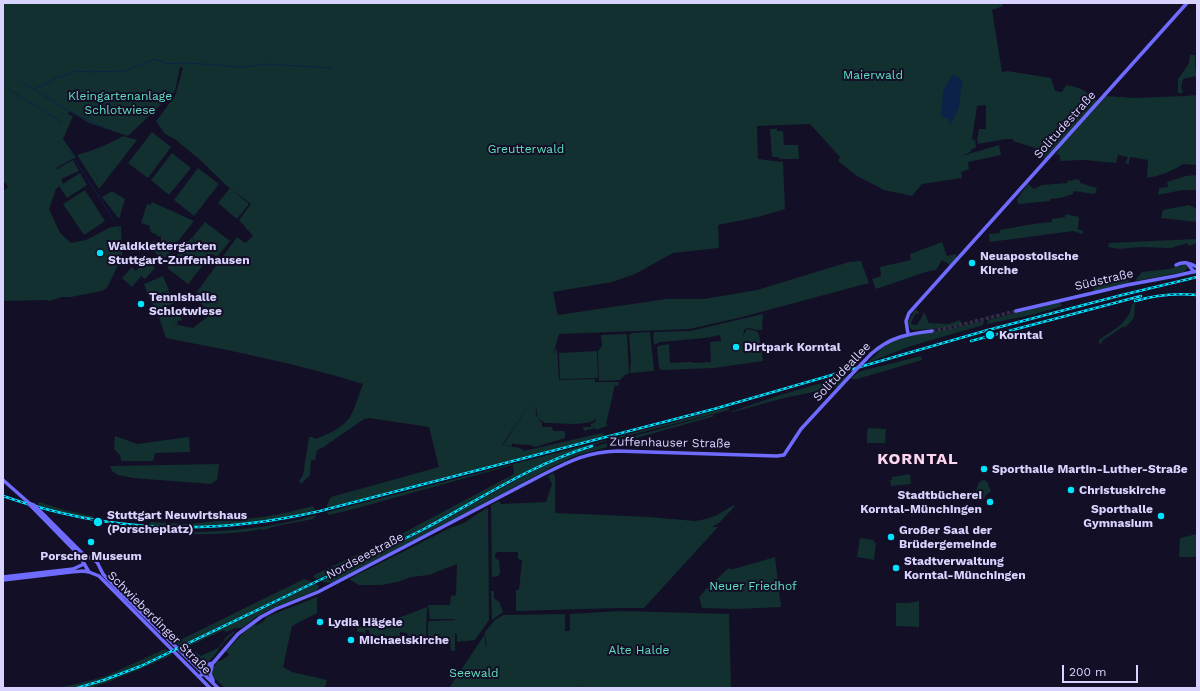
<!DOCTYPE html>
<meta charset="utf-8">
<style>
body{margin:0}
#map{position:relative;width:1200px;height:691px;overflow:hidden;background:#130f26;font-family:"Work Sans",sans-serif}
canvas{display:block}
.frame{position:absolute;inset:0;border:4px solid #d9d4ff;pointer-events:none}
.scale{position:absolute;left:1062px;top:665px;width:76px;height:18px;box-sizing:border-box;border:2px solid #d9d4ff;border-top:0;padding-left:5px;font-size:12px;line-height:14px;white-space:nowrap;color:#d9d4ff;-webkit-text-stroke:3px #130f26;paint-order:stroke}
</style>
<div id="map">
<canvas width="1200" height="691"></canvas>
<div class="frame"></div>
<div class="scale">200 m</div>
</div>
<script>
const c = document.querySelector('canvas').getContext('2d');
c.lineJoin = 'round';
function fillPath(path, color) { c.fillStyle = color; c.fill(path, 'evenodd'); }
function stroke(path, color, width, dash) { c.strokeStyle = color; c.lineWidth = width; c.lineCap = dash ? 'butt' : 'round'; c.setLineDash(dash || []); c.stroke(path); }
function drawText(font, color, halo, rows, align = 'center') {
  c.font = font + ' "Work Sans",sans-serif'; c.lineWidth = 4; c.setLineDash([]); c.textBaseline = 'middle'; c.strokeStyle = halo; c.fillStyle = color; for (const [text, x, y, turn = 0] of rows) {
    c.save(); c.translate(x, y); c.rotate((+turn || 0) * Math.PI / 180); c.textAlign = isNaN(turn) ? turn : align; if (halo) c.strokeText(text, 0, 0); c.fillText(text, 0, 0); c.restore();
  }
}
fillPath(new Path2D(`
 M3,3h999l1,3 -11,4 10,62 5,-1 44,7 4,13 7,1 4,-7c16,3 19,5 31,16l10,-5 27,2 51,-2 12,-1v70l-14,-1c-10,7 -24,12 -36,14l1,-18 -17,-3 -2,3v4l-4,-1 3,-6 -10,-2 -2,8 -32,-3 -24,1v-6l-4,-1 4,-5 -2,-1 -12,13 -11,-13 -22,-7v-2h-7l-28,5 -1,-4 2,-11h7v-24l-9,1 -5,33 3,1 1,7 -5,3 -1,2 -8,4 37,-11 2,10 -33,7 1,7 -8,3 1,6 -40,6 -10,12 -28,-6 -27,-14 -19,-15 2,-4 -30,-33 -53,2 1,33 25,3 2,47 -27,8 -40,8 1,23 -46,5 -38,21 -23,8 -59,10 5,25v-2l108,-16h38l53,-9 92,-28 12,-1 8,22 -131,35 -49,11 -130,5 -6,22 3,-7h1l2,31 36,-1v3h24l-1,4 -3,-1 -9,39 2,1 -1,1 -11,4 -1,-2 -11,3 -1,-4h8v-3l4,-2 1,-4c-5,9 -40,5 -51,5l-7,-5 -2,-11c-1,7 1,11 6,16v4h10l1,4h11l1,1v6l-30,9 -3,-1v-1l-19,-1 -1,-2v4l-9,-1 31,-47 -32,47 18,3 4,3 78,-18 3,3 -278,73v-4l4,-8 108,-30 -10,-40 -60,-9 -5,1 -42,29 -5,2 -2,10h-4l-1,15 -9,9 -2,-3 4,-6 6,-38h3l3,2c11,-4 28,-11 35,-22 5,-9 9,-23 13,-33 -64,-20 -130,-33 -197,-46l-7,-21 14,-5 1,1 5,-1 3,8 -5,1 1,3 -6,3 6,-2 15,3 18,-14 -17,-18 43,-59 8,6 8,-7 -14,-16 12,-16 -25,-19 -27,-26 -23,-19 -11,-6 -9,-13 19,-25 8,-28 -3,-1 -5,24 -47,45 -39,-13 -20,-12 -1,3 5,2 -10,23 13,18 -20,11 1,1 16,-9 6,11 -18,8 2,4 -2,2 19,-12 7,12 -20,13 -8,-12 -3,3 -7,20 11,24 11,10 15,-3 25,-13 10,-1 1,31 -15,31 -6,3 -30,6h-9l-13,4 -2,-1 -44,1v-112l2,1 3,-3 -2,-4h-3z
 M1190,55h5v12l2,9 -14,3 -2,9 2,5h-5v-15h1l10,-15z
 M770,129h7v2h6l1,14h14l1,14h-20v-2h-7z
 M152,132l19,15 -23,31 -20,-15z
 M123,136l14,4 -38,49 -22,-34c16,-4 32,-11 46,-19z
 M172,153l19,15 -22,27 -18,-15z
 M198,168l21,16 -25,32 -20,-16z
 M1196,175l1,1v14h-15l-24,5 1,-7 9,-1 -1,-5 19,-6z
 M1074,179l6,1v3l17,5 -2,6 -22,-3v3l-13,4 -10,1v2l-32,3 -1,-5 11,-15 6,5 8,-4 25,-2 1,-3 5,1z
 M230,188l19,16 -12,15 -19,-16z
 M85,190l20,31 -21,14 -21,-31z
 M112,191l13,8 -6,20 -17,-22z
 M152,202l42,19 -30,38 -3,-2h-1l-12,-10 1,-4 5,-2h7v-4l-4,-1 -1,-2 -6,-2 1,-2 -2,-1 1,-3 -9,-3 6,-19 3,1z
 M1189,205l8,4v13l-36,-4 2,-8z
 M1066,214l13,3 -1,12 5,2v3l-10,-3 -83,11 -1,-8 11,-1v-3c17,-3 34,-7 52,-8v-3l13,-2z
 M205,222l25,19 -13,16 -5,-3 -24,30 -21,-16 24,-30 16,12 -15,-12z
 M1197,239v4l-8,3 -2,-3 -16,5 -31,-1 -21,2 -11,-2 1,-4z
 M942,242l5,14 9,-2v5l-6,6 -8,-5 -6,10 -7,1 -53,18 -4,-10 9,-3 -1,-9 31,-7 -1,-6z
 M145,260l10,8 -10,11 -4,-3 -9,11 -10,-9 10,-11 4,4z
 M1182,264h3l2,3v2l-3,3 -49,9 3,-4 4,-5 28,-3z
 M163,276l6,14 -20,8 -5,-14z
 M1123,277l3,1 4,4 -36,10 -1,-13z
 M169,291l5,12 -19,8 -5,-13z
 M1060,302l2,4 -31,9 -44,9 1,-4z
 M1135,303l-1,15 -9,10 -1,-2 -22,15v2l-1,1 -2,-1v-3c14,-10 31,-18 33,-36z
 M916,309l3,4 -1,1 -2,-1 -4,7 -1,4 6,1 6,-10v-3c4,3 3,7 6,11l19,1 12,-4 2,4v2l22,-5 -1,4 -72,21 -44,17 12,-11 -1,-2 15,-9 11,-4 55,-10 -2,-2 -12,3 -32,2 -3,-2 -2,-6 5,-9z
 M763,314l-1,16h-5l-9,-2 -4,2 -1,6 4,-7 9,2 3,3 4,27 -49,7 -52,2 -3,-2 -2,-20 1,-2 11,-2 1,19 22,-1 1,1 18,-1 -1,-20 11,-1 -1,-6 -15,3 -45,4 -6,3 -1,-9 1,-4 36,-1z
 M650,332l4,39 -24,2 1,-12 -2,-26 3,-2z
 M625,334l2,1 2,38 -4,2 -5,5 -21,1 -1,-30 4,-5 -1,-11z
 M597,351l1,27 -38,1 -1,-26z
 M921,356l1,4 -65,19h-6l7,-7z
 M849,375l-11,12 -54,11 -51,14h-3l47,-16z
 M729,407v3l-118,30 -1,-1z
 M712,415l3,1 -104,29v-3z
 M868,428l18,1 -1,14h-18v-12z
 M115,436l22,8 52,-7 1,15 -35,1 -2,8h-32l-1,-6 -6,-6z
 M606,440v1l-35,11 -31,13 -119,64 -104,50 -3,-2v-2l91,-43 109,-58 -1,-9 -163,45 -21,5 -2,-3z
 M607,443v4l-32,9 -27,13 -86,46 -128,67 -7,1 -7,-2 102,-50 119,-64 31,-13z
 M219,464l-2,16 -6,4 -78,-6 -15,-3 -6,-4 -2,-5z
 M553,473l2,3v37l94,4 46,4 11,-2 11,-4 17,-10 1,1 -16,17 -6,3v1h5l-74,81h-24l-104,3v-21h3l3,-30 -4,-1v-7h-21l-2,2v4l4,2 1,13 -2,3 -6,1 -1,-72 8,-4 2,3 45,-2 6,-18 -4,-8z
 M910,474l1,10 -20,2 -1,-6h2v-3z
 M984,480l3,2 4,9 -5,4 -2,4 -4,1v-4l-12,1 1,-1 7,-5 3,-9z
 M39,502l26,8 31,7h-8l-23,-4v1l-28,-8z
 M313,506l2,4c-37,11 -75,15 -113,17 -17,0 -35,1 -53,-2l2,-3 36,2 76,-7 22,-4z
 M488,508l1,112 -14,20 -18,2v-7l-2,-2v18h-4l-1,-9 -22,-6v-14l2,-1 25,-1v-1h-25l-2,-14h22l1,-9 5,-1 1,-31 -28,11 -18,2 -13,5 -17,3h-22l-10,-6 103,-52c10,-1 17,-8 24,-12 4,-3 8,-5 12,-7z
 M316,515l-3,4 -36,7 -14,4 -4,-1c-7,3 -18,3 -27,4 -38,3 -78,0 -116,-4v-1c65,7 136,6 200,-13z
 M1197,534v23h-18l1,-19z
 M860,538l14,2v3h2l-2,17 -17,-3z
 M775,557l6,50 -44,2 -35,-1 -3,-11 12,-13 18,-16 2,1h3z
 M304,579l9,3 -133,64 -4,-4z
 M315,583l4,3 -2,4 -48,20 -13,7 -14,11h-7l-9,4 -2,-2 -35,16 2,4 -5,1 -4,-3z
 M491,591h3v7l6,5 3,9 -11,8z
 M317,597v16l-25,13 -9,41 9,5 35,8 -2,8h-100l-13,-12v-7l6,-8h2l9,-6 -3,-4c10,-9 17,-20 29,-27l2,1 7,-4 2,-4z
 M919,601v26l-23,-1v-23h12z
 M427,607l-1,30 -18,-1 -1,-3 -7,-1v4h-22l-8,-2 -1,-4h-4v4l-3,-2h-5v-5c25,-2 47,-11 70,-20z
 M621,611l108,3 2,74h-146l-7,-5 6,5h-135l36,-54v9l2,5 -2,-16 10,-12 8,-5 62,-1v17h5v-17z
 M234,631v2c-4,3 -7,6 -10,9 -6,7 -14,26 -26,21 -4,-2 -6,-6 -9,-9l7,-2 5,4 19,-9v-2l4,-4 1,-3z
 M165,649l3,2 -28,14 -37,14 -30,9h-17l21,-4 29,-8z
 M170,653l2,2 -34,15 -28,11 -20,7h-9l46,-15z`), '#12302f');
fillPath(new Path2D(`
 M953,74l10,7c-3,8 -2,15 -4,23 -1,8 -5,14 -9,21l-3,-6 -6,-3 2,-25z`), '#0c2248');
stroke(new Path2D(`
 M185,63l34,2 18,2h7l20,-3 68,4
 M22,82l9,5
 M3,86l20,12
 M33,89l7,-2 16,-9 21,-7 13,1 35,-1 29,-12 15,5 13,-1
 M34,89c22,14 44,29 69,38
 M26,100l36,22
 M70,151l3,5
 M74,158l41,64
 M118,228l2,4`), '#0c2248', 1);
stroke(new Path2D(`
 M932,331l16,-3 68,-17`), '#312d47', 3.5, [3.5, 2]);
stroke(new Path2D(`
 M1187,263l7,9
 M1176,265c8,-4 13,-2 21,2
 M1016,311l111,-26 48,-9 22,-5
 M908,334l-2,-13 3,-8 278,-310
 M871,354c19,-17 36,-20 61,-23
 M3,480l26,23
 M39,514l40,41 10,17 10,4 6,6 105,106
 M45,516l37,37 15,9 6,12 17,18 98,96
 M3,577l70,-8 11,-5
 M3,580l68,-8 12,-1 6,1
 M196,664l7,2 10,-3
 M212,666l-2,8 3,6v2
 M199,677l8,-7 31,-36 23,-17 15,-8 42,-17 226,-118c26,-13 43,-22 73,-23l160,5 7,-1 17,-26 49,-53`), '#6f6bff', 3.5);
const rail = new Path2D(`
 M1135,301c20,-6 42,-8 62,-6
 M971,341l170,-45
 M3,496c106,37 208,40 317,15l394,-102 274,-79 134,-35 75,-18
 M77,688l27,-8 37,-14c94,-46 189,-90 283,-137 55,-29 108,-65 168,-83`);
stroke(rail, '#00e5ff', 2.5);
stroke(rail, '#130f26', 1, [3]);
stroke(new Path2D(`
 M850,376l21,-22
 M29,503l5,2 11,11
 M29,504l10,10`), '#6f6bff', 3.5);
for (const [x, y, r, color] of [
 [100,253,4,"#00e5ff"],
 [972,263,4,"#00e5ff"],
 [141,304,4,"#00e5ff"],
 [990,335,5,"#00e5ff"],
 [736,347,4,"#00e5ff"],
 [984,469,4,"#00e5ff"],
 [1071,490,4,"#00e5ff"],
 [990,502,4,"#00e5ff"],
 [1161,516,4,"#00e5ff"],
 [98,522,5,"#00e5ff"],
 [891,537,4,"#00e5ff"],
 [91,542,4,"#00e5ff"],
 [896,568,4,"#00e5ff"],
 [320,622,4,"#00e5ff"],
 [351,640,4,"#00e5ff"]
]) { const dot = new Path2D(); dot.arc(x, y, r, 0, 2 * Math.PI); c.fillStyle = color; c.fill(dot); stroke(dot, '#130f26', 1.5); }
drawText('12px', '#5fe0c0', '#130f26', [
 ["Maierwald",873,75],
 ["Kleingartenanlage",120,96],
 ["Schlotwiese",120,110],
 ["Greutterwald",526,149],
 ["Neuer Friedhof",753,586],
 ["Alte Halde",639,650],
 ["Seewald",474,673]
]);
drawText('12px', '#d9d4ff', '#130f26', [
 ["Solitudestraße",1065,125,-48],
 ["Südstraße",1104,280,-13],
 ["Solitudeallee",842,372,-46],
 ["Zuffenhauser Straße",670,443,1],
 ["Nordseestraße",365,556,-28],
 ["Schwieberdinger Straße",159,623,45]
]);
drawText('bold 12px', '#d9d4ff', '#130f26', [
 ["Waldklettergarten",108,246],
 ["Stuttgart-Zuffenhausen",108,260],
 ["Neuapostolische",980,256],
 ["Kirche",980,270],
 ["Tennishalle",149,297],
 ["Schlotwiese",149,311],
 ["Korntal",999,335],
 ["Dirtpark Korntal",744,347],
 ["Sporthalle Martin-Luther-Straße",992,469],
 ["Christuskirche",1079,490],
 ["Stadtbücherei",982,495,"right"],
 ["Korntal-Münchingen",982,509,"right"],
 ["Sporthalle",1153,509,"right"],
 ["Gymnasium",1153,523,"right"],
 ["Stuttgart Neuwirtshaus",107,515],
 ["(Porscheplatz)",107,529],
 ["Großer Saal der",899,530],
 ["Brüdergemeinde",899,544],
 ["Porsche Museum",91,556,"center"],
 ["Stadtverwaltung",904,561],
 ["Korntal-Münchingen",904,575],
 ["Lydia Hägele",328,622],
 ["Michaelskirche",359,640]
], 'left');
c.letterSpacing = '1px';
drawText('bold 16px', '#ffd6f0', '#130f26', [
 ["KORNTAL",918,459]
]);
c.letterSpacing = '0px';
</script>
